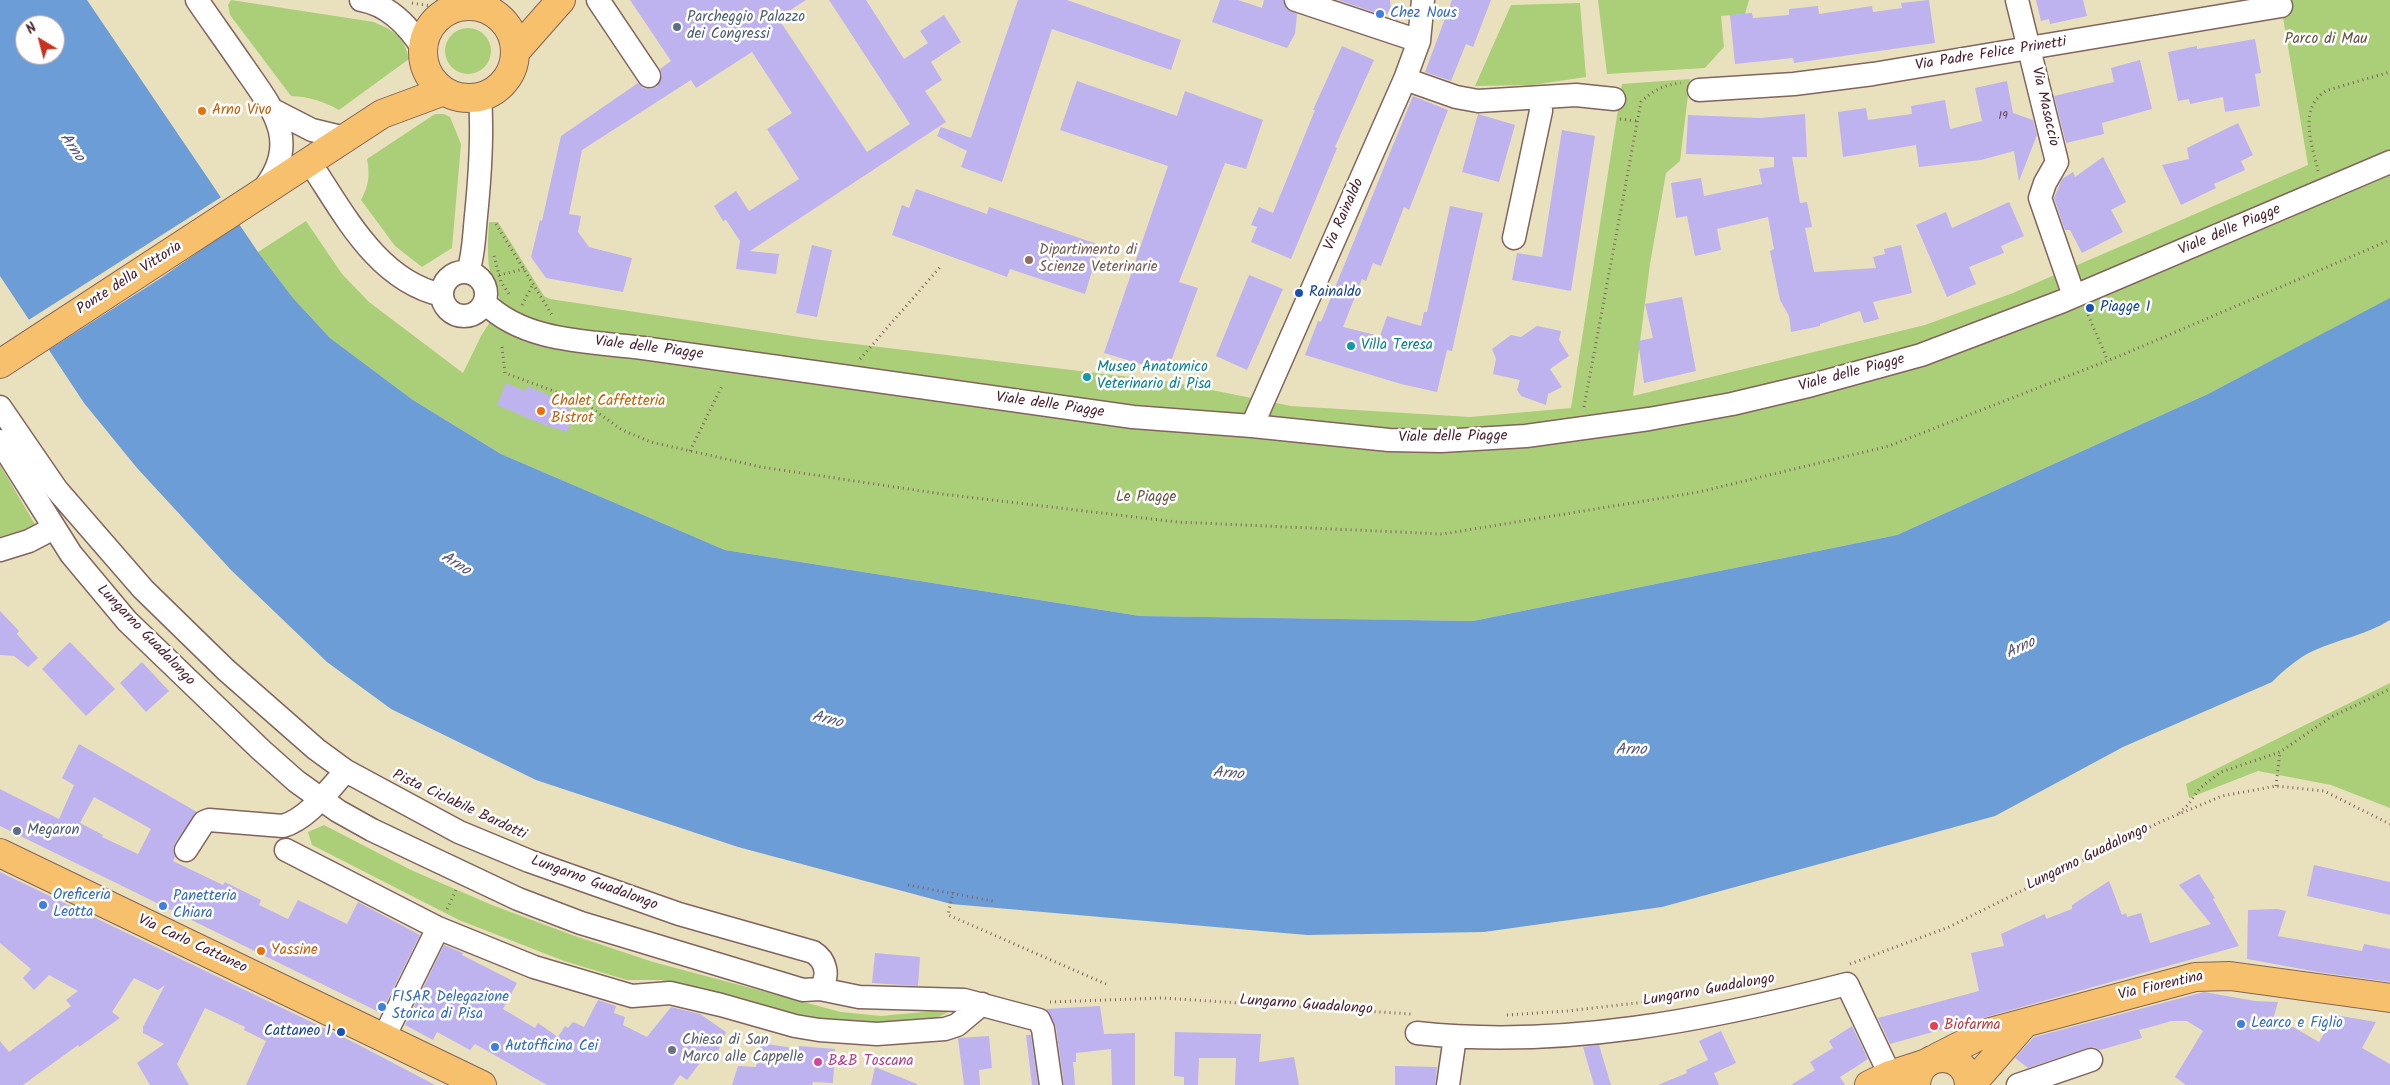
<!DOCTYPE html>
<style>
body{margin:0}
#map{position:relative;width:2390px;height:1085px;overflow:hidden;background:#e9e1bd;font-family:Kalam,sans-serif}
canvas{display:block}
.north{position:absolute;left:15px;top:15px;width:50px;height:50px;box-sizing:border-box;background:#fff;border:1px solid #b7a5aa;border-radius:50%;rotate:323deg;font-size:14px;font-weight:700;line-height:20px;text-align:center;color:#4a1f2b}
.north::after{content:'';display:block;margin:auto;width:18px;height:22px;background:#c8321e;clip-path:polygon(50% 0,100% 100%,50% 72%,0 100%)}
</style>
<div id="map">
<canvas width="2390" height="1085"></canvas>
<div class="north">N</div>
</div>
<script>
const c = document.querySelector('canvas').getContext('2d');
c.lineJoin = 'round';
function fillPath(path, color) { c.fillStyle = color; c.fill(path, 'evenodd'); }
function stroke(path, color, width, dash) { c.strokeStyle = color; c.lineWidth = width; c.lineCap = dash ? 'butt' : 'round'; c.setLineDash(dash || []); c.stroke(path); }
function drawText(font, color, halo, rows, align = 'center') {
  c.font = font + ' Kalam,sans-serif'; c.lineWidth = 5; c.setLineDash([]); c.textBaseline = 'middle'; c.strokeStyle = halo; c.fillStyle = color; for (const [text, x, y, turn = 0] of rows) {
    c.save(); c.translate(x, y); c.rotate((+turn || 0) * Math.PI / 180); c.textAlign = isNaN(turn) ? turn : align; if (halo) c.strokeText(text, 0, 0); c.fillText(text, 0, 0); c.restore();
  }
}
fillPath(new Path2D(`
 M231,0l143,22c20,9 30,14 35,37l-70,51c-16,-9 -30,-13 -48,-14l-61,-81 -2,-10z
 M1598,0h151l-4,14 -24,2 3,31 -19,21 -98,6z
 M2280,0h110v299l-182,95 -311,141 -424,86 -333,-5 -415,-66 -224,-96 -88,-54 -83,-62 -37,-40 -35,-46 48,-31 36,53 27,28 94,71 18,-37 21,-33c-16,-28 -15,-50 -13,-81h9l46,74 6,3 263,40 359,43 119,24 179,11 101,-9 51,-324 68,-5 -10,82 -14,12 -16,91 -17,132 292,-71 88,-32 295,-128z
 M1580,3l6,74 -53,8 -58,1 36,-81z
 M445 51a23 23 0 1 1 46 0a23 23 0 1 1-46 0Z
 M435,114h9l6,3 11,27 -9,104 -30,19 -27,-21 -34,-46c8,-15 9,-25 6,-41z
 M0,465l36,61 -36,11z
 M2390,683v125l-59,-23 -73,-14 -69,27 -3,-14z
 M324,825l87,45 81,35 80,30 81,27 188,50 40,4 74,-7 -19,9 -17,3 -63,5 -36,-1 -159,-45h-34l-63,-19 -105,-41 -147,-75 -4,-13z`), '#abcf78');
fillPath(new Path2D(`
 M0,0h87l171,252 35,46 37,40 83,62 88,54 224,96 415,66 333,5 424,-86 311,-141 182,-96v322c-24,15 -51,19 -77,31 -15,7 -29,19 -41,31l-149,65 -128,69 -333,91 -178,25 -177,3 -356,-31 -213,-57 -202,-67 -145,-71 -64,-47 -96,-92 -94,-102 -53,-65 -84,-127zM25,25h30v30h-30z`), '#6d9dd6');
fillPath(new Path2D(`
 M223,196l18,26 -80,56 -114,73 -20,-30z`), '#e9e1bd');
fillPath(new Path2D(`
 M630,0h176l-28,18 89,134 43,-28 -81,-124h37l38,59 24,-16 -8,-12 24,-16 17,27 -30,20 11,18 -17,11 21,31 -196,129 29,3 -3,20 -40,-5 4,-28 -14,-21 -3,1 -9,-15 22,-15 13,20 50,-32 -32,-50 25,-16 -40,-61 -56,36 -5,-8 -109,70 -13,64 12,2 -3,16 11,15 43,11 -9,34 -77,-14 -15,-21 9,-37 2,1 19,-85 77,-53 5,5 6,1 8,-2 5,-11 -2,-7 11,-8z
 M1018,0h49l114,40 -10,30 -119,-41 -50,153 -41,-15 6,-16 -30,-15 4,-9 30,11z
 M1220,0h18l24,8 2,-8h19l4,9 10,5 -2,20 -8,14 -75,-26z
 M1338,0h52l1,10 -6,6z
 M1452,0h39l-18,47 -7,-3 -15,37 -26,-9z
 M1929,0l6,43 -141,20 -1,-5 -58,6 -5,-49 22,-2 1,5 36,-3v-6l29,-3 1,8 53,-8 1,6 29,-4 -1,-5z
 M2036,0h47l4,16 -37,8 -1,-5 -8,2z
 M2255,39l6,34 -6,1 5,32 -35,6 -2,-15 -33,7 -1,-5 -11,2 -10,-49 29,-6v3z
 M1342,46l32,14 -39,87 2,1 -46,111 -40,-17 6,-15 -6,-2 8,-18 14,6 42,-103h-2z
 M2140,60l12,49 -50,14 2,11 -38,9 -12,-47 60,-14 -3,-14z
 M1077,81l100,35 8,-25 78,29 -17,49 -21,-6 -46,119 19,6 -31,84 -63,-19 64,-187 -108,-36z
 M2007,81l6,32 20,7 4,15 -18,46 -5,-30 -33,9 -62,7 -3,-22 -73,12 -5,-45 28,-4 2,12 44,-6 -1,-8 34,-6 5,29 32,-8 -7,-33z
 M1413,96l35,14 -39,100 -5,-3 -23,59 -8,-3 -7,18 -4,-2 -19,48 37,9 7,-20 34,10 3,-14h3l23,-106 33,7 -31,138 -5,-1 -10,42 -36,-8 -96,-29 13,-34 3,1z
 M1478,114l37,11 -16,57 -37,-10z
 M1805,114l2,43h-15l8,46 7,-1 5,25 -7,1 9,44 62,-4 -3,-11 12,-3 -1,-5 17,-4 11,48 -39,9 6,17 -15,4 -4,-12 -40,13v2l-29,6 -2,-16 -9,-16 -10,-49 4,-2 -6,-32 -51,12 4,21 -26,6 -8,-40 -11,2 -5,-35 30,-5 3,18 58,-12 -3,-15 15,-2v-10l-88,-3 2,-39 72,3z
 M2238,123l15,32 -12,6 4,9 -31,14 2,4 -35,17 -19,-40 27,-6 -2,-11z
 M1562,130l33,6 -24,155 -59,-11 5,-27 25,4z
 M2103,157l23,45 -15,8 12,22 -41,21 -12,-23h-5l-11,-32 8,-19 11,-7 2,5z
 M916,189l71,25 2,-7 111,38 -15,49 -75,-25 -3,8 -115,-42 10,-30 7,3z
 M2009,202l15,34 -23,10 3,7 -35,14 7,17 -29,13 -31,-72 30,-13 6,16z
 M812,245l20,5 -15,67 -21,-4z
 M1249,275l34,14 -36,81 -31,-14z
 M1682,297l14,74 -52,12 -6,-42 15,-3 -8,-34z
 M1537,326l24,5 -2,9 10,16 -19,13 12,18 -14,7 -2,11 -25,-9 -4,-6 3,-10 -27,-6 3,-15 -4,-10 19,-14 10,2z
 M506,383l19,8 2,-5 31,13 3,-2 13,18 -7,17 -25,-8 -45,-19z
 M0,611l19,20 -2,3 21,24 -10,9 -14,-11 -14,-1z
 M70,642l45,47 -29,27 -44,-47z
 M142,662l27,29 -23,21 -26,-29z
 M79,744l118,68 -22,31 -2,7 2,7 -2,4 50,24 2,-3 36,18 -2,5 29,14 10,-19 49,24 11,-22 62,33 -39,78 -381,-187v-37l59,30 15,-34 -12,-7zM94,797l57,32 -13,25 -36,-17 1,-2 -23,-12z
 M2314,865l76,17v33l-83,-19z
 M0,872l357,172 78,41h-189l20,-44 -22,-11 1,-3 -40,-19 -28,56 12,21h-39l-13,-22 27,-19 -21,-11v-6l22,-42 -7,5 -24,-12 -22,34 8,6 -41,29 -1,-2 -55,40h-23v-44l9,11 62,-46 -5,-6 12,-9 -29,-16 -15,15 -11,-12 8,-9 -31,-26z
 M2199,874l16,24 -2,1 26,47 -349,98 -12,-26 101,-27 -8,-38 33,-7 -3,-12 44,-20 1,5 26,-10v-4l37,-24 13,34 4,-2 1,4 14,-4 9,30 61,-19 -32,-39z
 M2277,909l9,2 -8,25 84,15 2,-7 26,5v33l-72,-10 -71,-13 1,-49z
 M444,945l19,8 -1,2 55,28 -14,26 32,19 3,-5 20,14 7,-11 3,2 5,-6 11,5 14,-27 18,6 -2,7 11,4 -2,8 24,12 24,-30 29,7 26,18 -12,29 -8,-6 -19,25 -7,-5 -7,10h-126l-72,-41 -5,6 -33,-18 -4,8 -28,-15z
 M875,953l45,4 -2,29 -46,-3z
 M2204,992l51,9 23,1 -4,14 45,26 16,-27 41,7 -14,26 28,16v21h-204l-11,-8 28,-46 -16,-10h-16l-13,4 -19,5 3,8 -42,12 -6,-3 -7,1 -59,20 -13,-10 19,-21z
 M1100,1006l4,28 31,-1v52h-23l-1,-36 -35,4v9h-3l2,23h-11l-8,-58 -10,-18z
 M1852,1026l16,33 -28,18 5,8h-54l24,-15 -5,-8 23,-14 -4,-7z
 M1721,1031l15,32 -22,10 5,12h-61l29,-12 -1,-3 22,-10 -9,-19z
 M1175,1032l86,2 -2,28 35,-5 5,28h-64l1,-27h-37l-1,27h-14v-8l-10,-1z
 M1026,1035h5l7,50h-6z
 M989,1036l3,32 -13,2 1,15h-16l-6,-47z
 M761,1043l38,6v-3l36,3 -2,34 -20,-1 -1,3h-80l6,-19 18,1z
 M1599,1045l12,40h-17l-11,-38z
 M1395,1066l42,1 -2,18h-40z
 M875,1067l42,17v1h-46z`), '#beb3ee');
const minor = new Path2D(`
 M197,0c15,22 31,44 46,66 30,43 59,77 19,125
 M361,0c28,5 47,25 62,49
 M598,0l51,76
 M1296,0l123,41
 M2017,0l40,162 -12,21 -5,15 34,98
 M1405,79l51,18 22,4 98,-6 38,4
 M1699,90l95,-6 79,-10 408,-68
 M273,110l39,20 33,8
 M318,175c31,48 64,107 124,120
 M1514,238l27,-127 -1,-13
 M468,272c6,-18 6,-37 8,-56 4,-40 7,-80 4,-119
 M442 294a22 22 0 1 1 44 0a22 22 0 1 1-44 0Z
 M485,303c41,40 105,38 158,45l490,69 119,9 137,14 52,1 85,-5 123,-17 83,-15 80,-19 109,-30 142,-54 327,-139
 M0,407l57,83 86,99 83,81 90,79 30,22 113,61 70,29 150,53 134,38c13,8 17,24 7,37
 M1252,426l153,-347 14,-38 4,-41
 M0,441l71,113 56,67 133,128 36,32 42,30 34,19 146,69 63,24 222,67 17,-1 39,8 105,3 75,20 4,9 8,56
 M0,550l29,-9 25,-13
 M186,850l18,-28 5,-2 74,6c26,-8 45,-36 63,-55
 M286,850l152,78 96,39 98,29 38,-3 51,12 74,21 24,4 58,4 68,-5 12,-4 25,-21
 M1417,1033c144,16 291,-13 430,-49l43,91
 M384,1037l54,-109
 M1448,1085l7,-48
 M2018,1085l73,-25`);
const major = new Path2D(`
 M423 52a46 46 0 1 1 92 0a46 46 0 1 1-92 0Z
 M516,51l45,-51
 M0,364l382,-250 62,-23
 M0,853l482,232
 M1938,1057l45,-23 212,-57 35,-1 160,22
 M1869,1085l21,-10 37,-12
 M1916,1085c2,-36 51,-36 53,0
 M1971,1085l53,-61`);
stroke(minor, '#82635e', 25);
stroke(major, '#82635e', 30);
stroke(new Path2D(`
 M412,3l33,5 13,-1
 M1620,119l17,2
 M2318,171c-6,-27 -21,-65 10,-81l62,-18
 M496,224l56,91
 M494,256l7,26 8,12
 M499,275l25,-6
 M522,305l11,-21
 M2088,315l20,46
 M502,347l3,26 78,29 39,28 29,12 110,25 181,27 235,28 266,12 256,-42 190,-46 233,-91 268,-115
 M860,359l81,-93
 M1584,407l57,-305c12,-12 23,-17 40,-19
 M690,451l33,-67
 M2276,786l4,-34
 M2179,813l9,-8 12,-17 21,-16 59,-20 51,-35 59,-28
 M908,885l85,16
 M953,892l-5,23 158,69
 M447,909l9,-19
 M1850,964l99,-37 211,-105 62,-26 54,-10 48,5 66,33
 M1050,1002l113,-4 248,16
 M1507,1015l60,-4 113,-13`), '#82635e', 3, [1, 4]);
stroke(minor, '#fff', 22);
stroke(major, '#f7c06c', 28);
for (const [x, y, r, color] of [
 [1380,14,5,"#3f7fe0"],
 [677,27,5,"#5c6f8a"],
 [202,111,5,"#e8710a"],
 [1029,260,5,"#8d6e63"],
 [1299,293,5,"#1a4fb4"],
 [2090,308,5,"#1a4fb4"],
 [1351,346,5,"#0f9aa8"],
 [1087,377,5,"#0f9aa8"],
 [541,411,5,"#e8710a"],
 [17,831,5,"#5c6f8a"],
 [43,905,5,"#3f7fe0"],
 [163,906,5,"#3f7fe0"],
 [261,951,5,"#e8710a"],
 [382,1007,5,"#3f7fe0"],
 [2241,1024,5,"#3f7fe0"],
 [1934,1026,5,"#e0444e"],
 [341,1032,5,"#1a4fb4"],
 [495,1047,5,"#3f7fe0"],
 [672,1050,5,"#6b7280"],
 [818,1062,5,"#d1479c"]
]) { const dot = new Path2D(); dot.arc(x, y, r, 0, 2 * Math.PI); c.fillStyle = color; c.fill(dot); stroke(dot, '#fff', 2); }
drawText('12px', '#67445c', null, [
 ["19",2003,117]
]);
drawText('15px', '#366cbe', '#fff', [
 ["Chez Nous",1390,14],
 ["Oreficeria",53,896],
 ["Leotta",53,913],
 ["Panetteria",173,897],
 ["Chiara",173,914],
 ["FISAR Delegazione",392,998],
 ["Storica di Pisa",392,1015],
 ["Learco e Figlio",2251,1024],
 ["Autofficina Cei",505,1047]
], 'left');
drawText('15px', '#4e5e75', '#fff', [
 ["Parcheggio Palazzo",687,18],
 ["dei Congressi",687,35],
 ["Megaron",27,831]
], 'left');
drawText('15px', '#675442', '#fff', [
 ["Parco di Mau",2326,40],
 ["Le Piagge",1146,498]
]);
drawText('15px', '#4a1f2b', '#fff', [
 ["Via Padre Felice Prinetti",1991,55,-9],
 ["Via Masaccio",2044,107,77],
 ["Via Rainaldo",1345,215,-66],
 ["Viale delle Piagge",2230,231,-23],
 ["Ponte della Vittoria",130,279,-33],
 ["Viale delle Piagge",649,349,7],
 ["Viale delle Piagge",1852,374,-15],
 ["Viale delle Piagge",1050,406,8],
 ["Viale delle Piagge",1453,438,-1],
 ["Lungarno Guadalongo",145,636,46],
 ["Pista Ciclabile Bardotti",459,806,25],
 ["Lungarno Guadalongo",2088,858,-26],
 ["Lungarno Guadalongo",594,884,20],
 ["Via Carlo Cattaneo",192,945,25],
 ["Via Fiorentina",2161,987,-13],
 ["Lungarno Guadalongo",1709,991,-10],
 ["Lungarno Guadalongo",1306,1006,4]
]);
drawText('15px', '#c56008', '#fff', [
 ["Arno Vivo",212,111],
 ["Chalet Caffetteria",551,402],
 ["Bistrot",551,419],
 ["Yassine",271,951]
], 'left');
drawText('15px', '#785e54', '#fff', [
 ["Dipartimento di",1039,251],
 ["Scienze Veterinarie",1039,268]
], 'left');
drawText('15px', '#164399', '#fff', [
 ["Rainaldo",1309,293],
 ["Piagge 1",2100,308],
 ["Cattaneo 1",331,1032,"right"]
], 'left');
drawText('15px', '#0d838f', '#fff', [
 ["Villa Teresa",1361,346],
 ["Museo Anatomico",1097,368],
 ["Veterinario di Pisa",1097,385]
], 'left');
drawText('15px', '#be3a42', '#fff', [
 ["Biofarma",1944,1026]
], 'left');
drawText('15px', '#5b616d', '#fff', [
 ["Chiesa di San",682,1041],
 ["Marco alle Cappelle",682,1058]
], 'left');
drawText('15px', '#b23c85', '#fff', [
 ["B&B Toscana",828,1062]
], 'left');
drawText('italic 16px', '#5a5878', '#fff', [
 ["Arno",71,148,55],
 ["Arno",455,565,32],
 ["Arno",2021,649,-25],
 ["Arno",827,721,14],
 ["Arno",1631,751],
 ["Arno",1228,775,4]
]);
</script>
